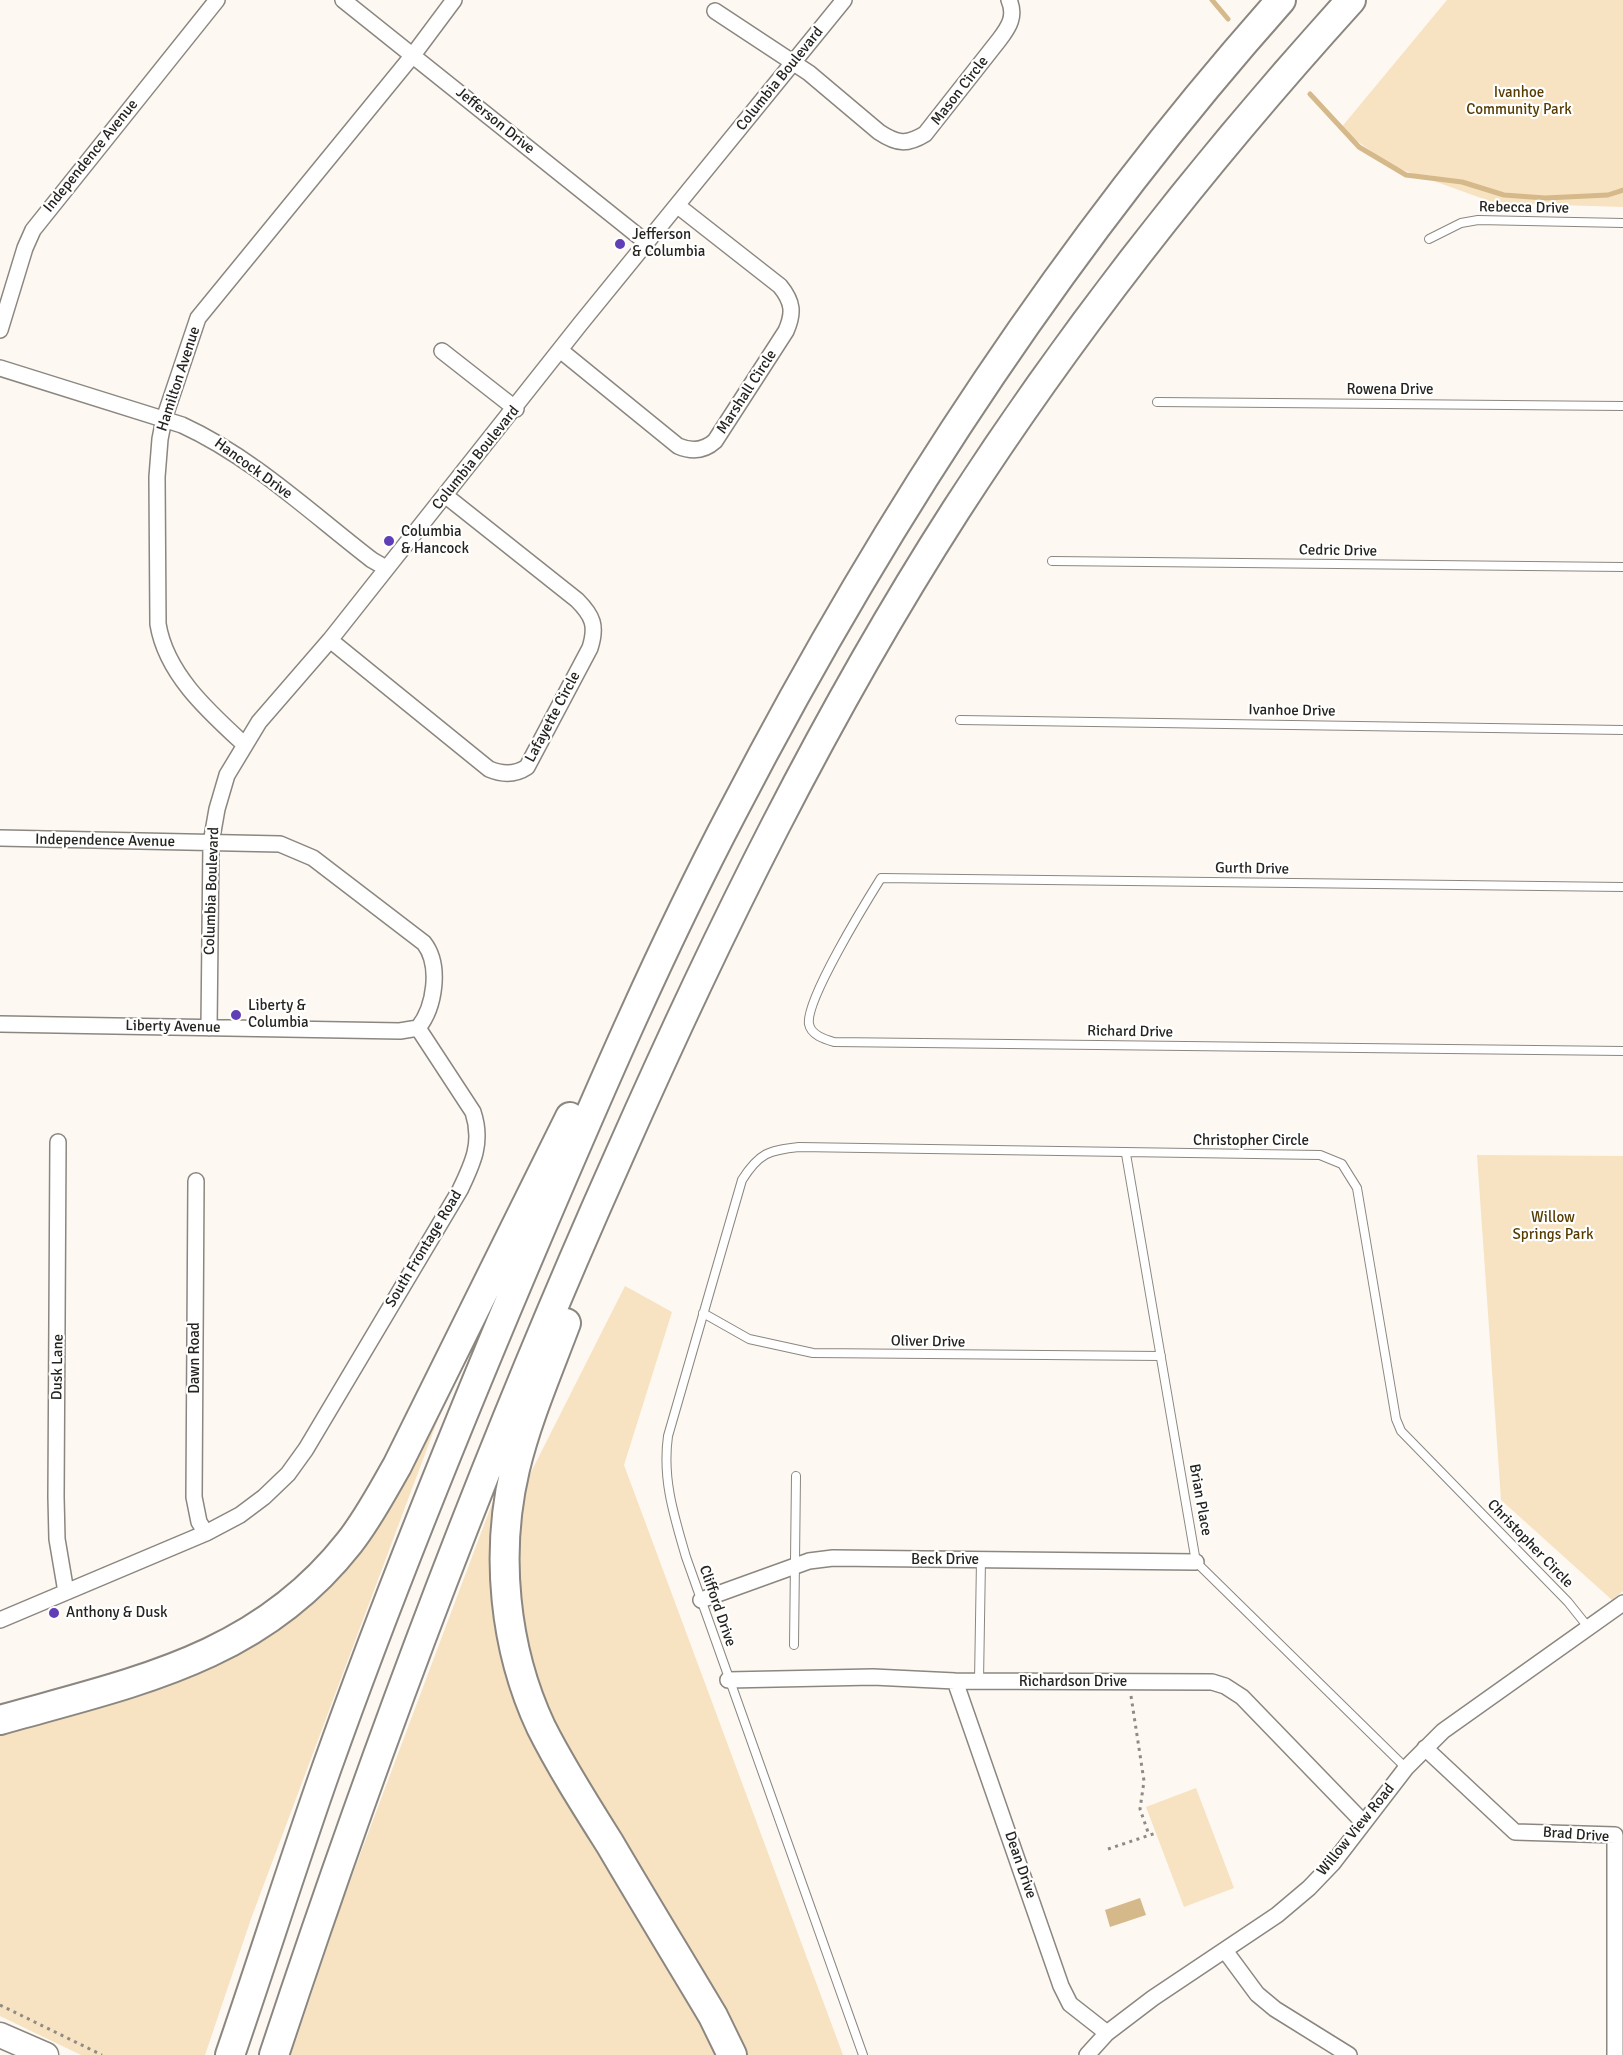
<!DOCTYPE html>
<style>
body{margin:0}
canvas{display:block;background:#fdf8f1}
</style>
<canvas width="1623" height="2055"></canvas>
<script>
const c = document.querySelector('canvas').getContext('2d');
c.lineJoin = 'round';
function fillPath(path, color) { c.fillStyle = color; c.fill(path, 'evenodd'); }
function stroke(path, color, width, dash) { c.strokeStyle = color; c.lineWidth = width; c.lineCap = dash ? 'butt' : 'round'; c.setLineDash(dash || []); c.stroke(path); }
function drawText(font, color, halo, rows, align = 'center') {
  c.font = font + ' Signika,sans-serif'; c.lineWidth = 4.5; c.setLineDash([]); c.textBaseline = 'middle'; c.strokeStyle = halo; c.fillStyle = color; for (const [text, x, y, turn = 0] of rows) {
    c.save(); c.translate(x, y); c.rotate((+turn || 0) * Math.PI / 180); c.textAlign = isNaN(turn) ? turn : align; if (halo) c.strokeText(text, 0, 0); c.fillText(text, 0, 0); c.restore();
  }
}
fillPath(new Path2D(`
 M1447,0h176v207l-128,-4 -103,-37 -52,-37z
 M1477,1155l146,1v435l-11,9 -111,-100z
 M625,1286l47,26 -48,153 219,590h-99l-15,-38 -147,-242 -37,-70 -21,-74 -6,-79 4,-62z
 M443,1406l-191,510 -47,139h-124l-81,-39v-284l279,-108z
 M496,1493l-4,75 4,46 225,441h-430l52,-155z
 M1196,1788l38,100 -50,19 -38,-100z`), '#f7e3c1');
fillPath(new Path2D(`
 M1140,1898l6,17 -36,12 -5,-17z`), '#d5b98a');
stroke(new Path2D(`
 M1212,0l16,19
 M1310,94l49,53 47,28 56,7 42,13 41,3 63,-3 15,-5`), '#d5b98a', 5);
const lane = new Path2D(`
 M1429,239l32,-16 17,-3 145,3
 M1157,402l466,4
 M1052,561l571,6
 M960,720l663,10
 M1623,887l-742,-9c-15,24 -76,123 -72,146 2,11 15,15 25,18l789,9
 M1126,1154l70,408 210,206
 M703,1313l46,26 64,14 348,3
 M794,1645l2,-169
 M979,1681l2,-121
 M863,2055l-177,-498c-12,-41 -24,-78 -18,-121l74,-256c17,-27 27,-30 57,-33l521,8 22,9 15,24 39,231 5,12 167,171 20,25`);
const street = new Path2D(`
 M343,0l304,243
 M715,11l94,62 70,59c18,12 28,13 46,2l74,-94c10,-13 17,-24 10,-40
 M0,330l25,-82 8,-18 184,-230
 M560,350l118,96c14,6 26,5 37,-5l71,-110c8,-18 7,-29 -6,-45l-102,-80
 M442,351l74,58
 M0,368l182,57c70,32 129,88 190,135l14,8
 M330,640l159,129c14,6 26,6 38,-2l63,-119c7,-22 3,-32 -13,-48l-131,-104
 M245,745c-36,-33 -79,-71 -87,-121l-1,-147 3,-38 4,-20 34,-101 215,-263 41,-55
 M0,838l280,6 33,14 111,85c17,22 11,64 -6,85
 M0,1024l400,7 18,-3
 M209,1028l2,-185 6,-34 10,-34 32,-53 71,-82 251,-317 263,-323
 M58,1142l-2,355 1,42 9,53
 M196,1181l-2,316 5,25 7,11
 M701,1600l108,-39 24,-3 363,4
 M0,1620l206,-87 34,-18 24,-18 24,-23 18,-25 154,-259c13,-27 23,-48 13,-78l-55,-84
 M728,1680l145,-3 82,4 257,1 13,4 17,11 120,124
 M955,1681l106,305 9,18 37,29
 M1425,1748l90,84 100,3v220
 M1226,1952l31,42 18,15 74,46
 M1087,2055l20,-22 46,-35 124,-83 32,-27 24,-25 73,-95 37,-37 180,-128`);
const primary = new Path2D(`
 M0,2035l46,20`);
const highway = new Path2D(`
 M566,1323c-18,48 -39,96 -51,146 -20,84 -11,179 26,258 20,40 45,79 69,117 34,58 69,115 103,172l19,39
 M0,1720c134,-38 258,-61 349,-177 19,-24 33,-51 48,-77l173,-349
 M230,2055c33,-96 63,-192 97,-288 64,-179 136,-356 211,-532 61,-143 123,-287 195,-424 150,-289 331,-567 548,-811
 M274,2055c101,-305 214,-606 345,-899 98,-222 206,-442 337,-646 116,-180 251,-351 395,-510`);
stroke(lane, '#8b8780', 10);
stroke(street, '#8b8780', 18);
stroke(primary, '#8b8780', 27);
stroke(highway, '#8b8780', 32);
stroke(new Path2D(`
 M1131,1696l13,85 -4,28 9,26
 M1108,1849l48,-16
 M0,2005l102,50`), '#8e8b86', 3, [3, 4.5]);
stroke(lane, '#fff', 8);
stroke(street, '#fff', 15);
stroke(primary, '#fff', 24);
stroke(highway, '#fff', 28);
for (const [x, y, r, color] of [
 [620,244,6,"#5f3eb6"],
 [389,541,6,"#5f3eb6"],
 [236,1015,6,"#5f3eb6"],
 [54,1613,6,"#5f3eb6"]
]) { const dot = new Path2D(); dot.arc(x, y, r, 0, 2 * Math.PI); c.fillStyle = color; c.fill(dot); stroke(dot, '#fff', 2); }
drawText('15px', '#252421', '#fff', [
 ["Columbia Boulevard",780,79,-51],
 ["Mason Circle",960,91,-52],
 ["Jefferson Drive",495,121,39],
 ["Independence Avenue",91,156,-51],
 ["Rebecca Drive",1524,208,1],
 ["Hamilton Avenue",179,379,-72],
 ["Rowena Drive",1390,390],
 ["Marshall Circle",747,392,-57],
 ["Columbia Boulevard",476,458,-51],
 ["Hancock Drive",253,469,36],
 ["Cedric Drive",1338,551,1],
 ["Ivanhoe Drive",1292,711,1],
 ["Lafayette Circle",553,717,-62],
 ["Independence Avenue",105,841,1],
 ["Gurth Drive",1252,869,1],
 ["Columbia Boulevard",212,891,-88],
 ["Liberty Avenue",173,1027,1],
 ["Richard Drive",1130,1032,1],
 ["Christopher Circle",1251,1141],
 ["South Frontage Road",424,1249,-59],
 ["Oliver Drive",928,1342,1],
 ["Dawn Road",195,1358,-90],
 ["Dusk Lane",58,1367,-89],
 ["Brian Place",1200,1500,80],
 ["Christopher Circle",1530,1544,46],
 ["Beck Drive",945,1560],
 ["Clifford Drive",717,1606,71],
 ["Richardson Drive",1073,1682],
 ["Willow View Road",1356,1830,-51],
 ["Brad Drive",1576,1835,4],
 ["Dean Drive",1020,1865,71]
]);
drawText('15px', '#573c00', '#fff', [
 ["Ivanhoe",1519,93],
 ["Community Park",1519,110],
 ["Willow",1553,1218],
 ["Springs Park",1553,1235]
]);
drawText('15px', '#252421', '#fff', [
 ["Jefferson",632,235],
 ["& Columbia",632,252],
 ["Columbia",401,532],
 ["& Hancock",401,549],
 ["Liberty &",248,1006],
 ["Columbia",248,1023],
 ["Anthony & Dusk",66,1613]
], 'left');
</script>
